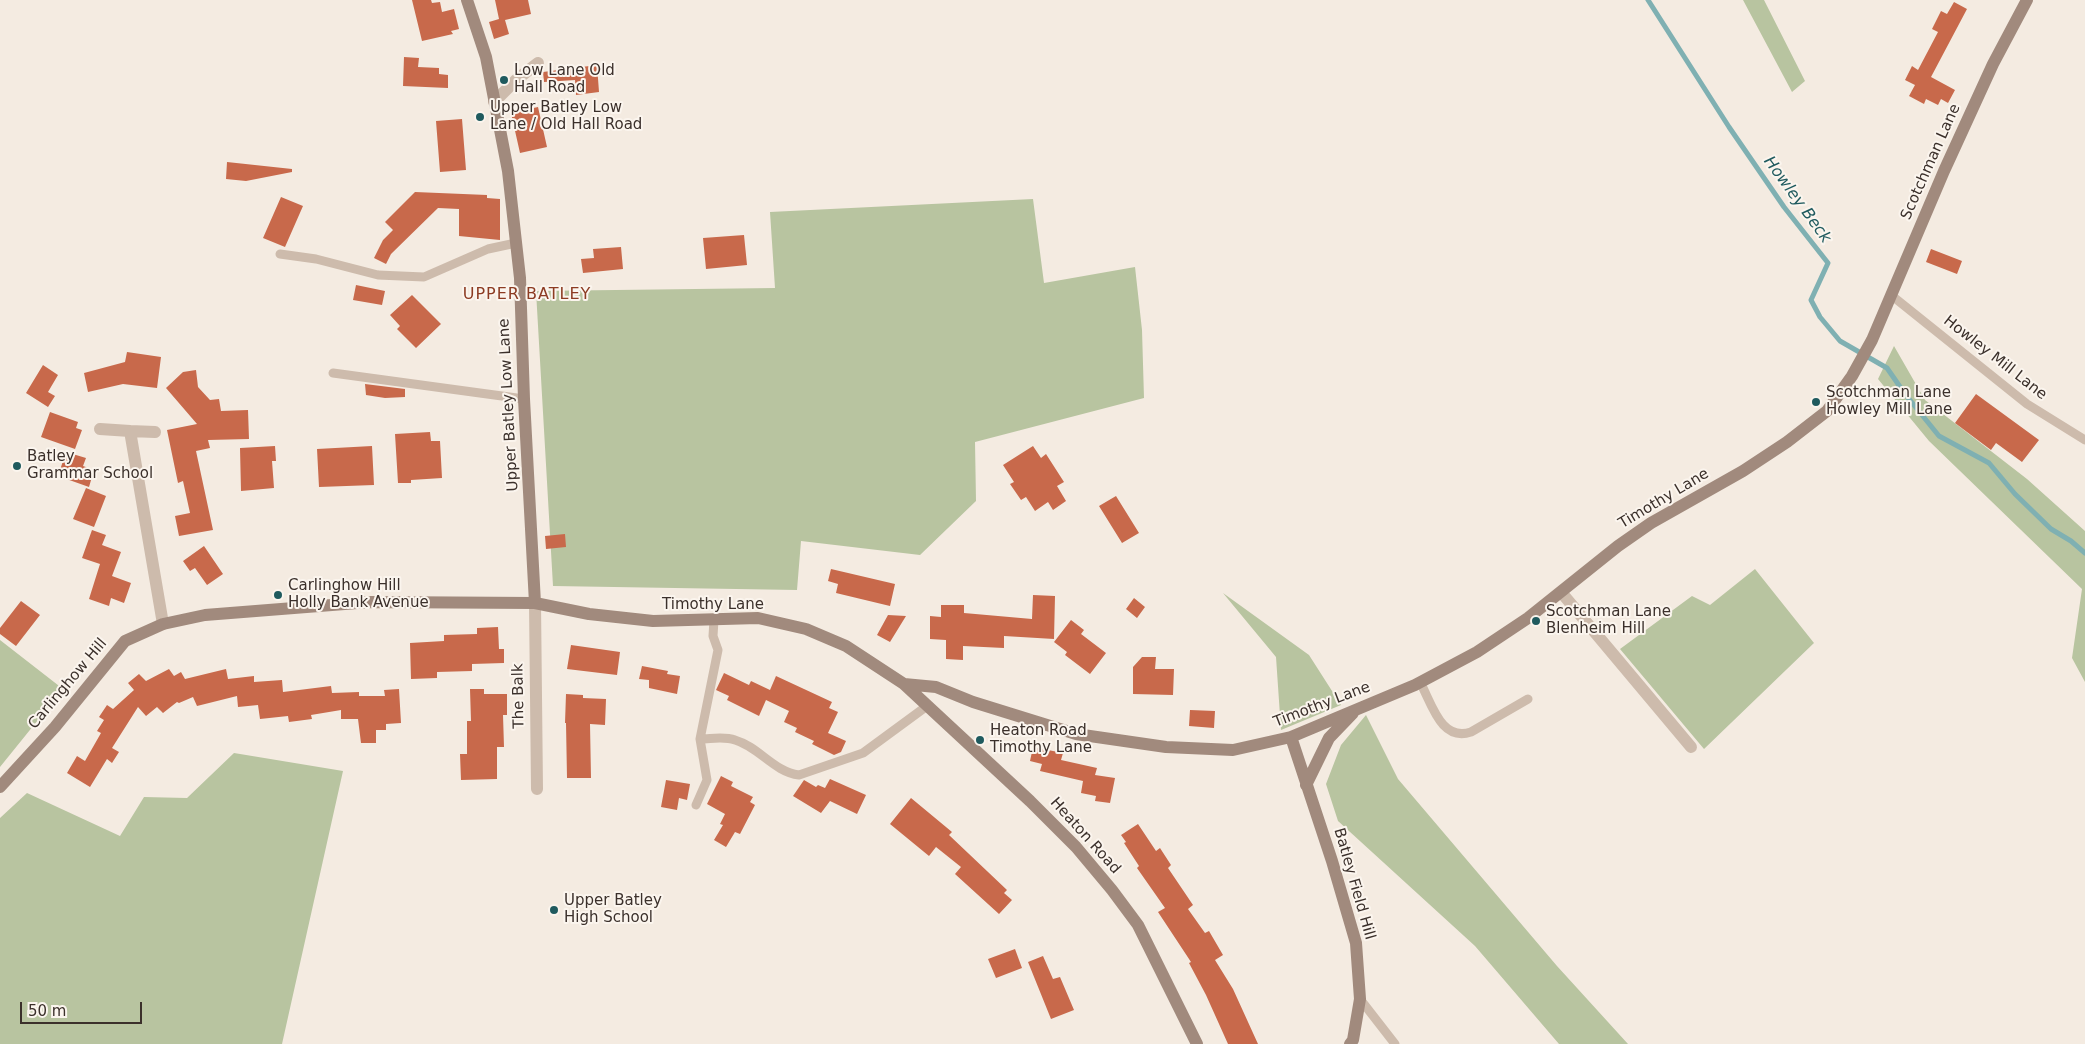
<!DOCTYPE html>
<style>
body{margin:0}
#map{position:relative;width:2085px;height:1044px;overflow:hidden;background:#f4ebe1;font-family:"DejaVu Sans",sans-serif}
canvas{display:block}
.scale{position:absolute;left:20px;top:1002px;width:122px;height:22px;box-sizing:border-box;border:2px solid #3b302b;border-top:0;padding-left:6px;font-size:15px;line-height:18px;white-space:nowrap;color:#3b302b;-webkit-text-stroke:4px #fbf5ee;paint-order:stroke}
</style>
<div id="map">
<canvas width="2085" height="1044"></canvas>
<div class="scale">50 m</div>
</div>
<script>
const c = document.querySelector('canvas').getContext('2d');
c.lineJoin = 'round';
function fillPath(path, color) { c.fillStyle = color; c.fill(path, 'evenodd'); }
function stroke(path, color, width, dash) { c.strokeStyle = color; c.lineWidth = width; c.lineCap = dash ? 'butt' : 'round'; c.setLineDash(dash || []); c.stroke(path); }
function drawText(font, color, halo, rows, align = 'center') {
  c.font = font + ' "DejaVu Sans",sans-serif'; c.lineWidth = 4; c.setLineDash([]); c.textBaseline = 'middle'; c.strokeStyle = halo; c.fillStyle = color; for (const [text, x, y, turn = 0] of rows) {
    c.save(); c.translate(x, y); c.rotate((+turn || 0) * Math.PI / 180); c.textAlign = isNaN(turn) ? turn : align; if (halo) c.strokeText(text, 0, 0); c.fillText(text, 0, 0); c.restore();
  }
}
fillPath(new Path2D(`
 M1743,0h21l41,81 -13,11z
 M1033,199l11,84 91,-16 7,63 2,68 -169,44 1,59 -56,54 -119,-14 -4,49 -244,-4 -17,-295 239,-3 -5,-76z
 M1894,346l31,54 102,79 58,52v151l-13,-24 10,-69 -153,-148 -51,-62z
 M1755,569l59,74 -110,106 -84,-100 72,-53 18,9z
 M1223,593l86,62 32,50 -60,25 -5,-73z
 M0,640l63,49 -63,78z
 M1366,715l32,64 159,187 71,78h-69l-84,-98 -137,-125 -12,-37 15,-39z
 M234,753l109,18 -61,273h-282v-226l27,-25 93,43 24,-39 43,1z`), '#b8c4a0');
stroke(new Path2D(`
 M1648,0l81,127 55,80 44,56 -17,37 9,17 20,24 47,27 18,26 34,42 50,27 26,31 36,35 20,12 14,12`), '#7fb0b2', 5);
fillPath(new Path2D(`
 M412,0h19l1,3 8,-1 2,10 12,-3 5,20 -8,2 2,3 -31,7z
 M495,0h33l3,14 -26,6 4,14 -15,5 -5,-17 10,-3z
 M1954,2l13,7 -36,68 24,13 -7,13 -7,-4 -3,6 -12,-6 -2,5 -15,-8 6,-11 -10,-5 7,-14 6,4 20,-38 -6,-3 9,-18 6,3z
 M404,57l15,1 -1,9 21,1v6l9,1v13l-45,-2z
 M597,65l2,27 -23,3 -1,-15 -31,2 -1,-10z
 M538,107l9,40 -27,6 -9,-40z
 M462,119l4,51 -26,2 -4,-51z
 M227,162l65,7v3l-46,9 -20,-2z
 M415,192l72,3v3l13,1v41l-41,-4v-27l-21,-1 -47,46 -5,10 -12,-6 9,-18 10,-10 -8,-8z
 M281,197l22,9 -18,41 -22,-9z
 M744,235l3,30 -41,4 -3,-31z
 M621,247l2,22 -40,4 -2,-14 13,-1 -1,-9z
 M1931,249l31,12 -5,13 -31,-12z
 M356,285l29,6 -3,14 -29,-5z
 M412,295l29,29 -25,24 -19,-19 3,-3 -10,-11z
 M127,352l34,5 -4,31 -34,-4 -35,8 -4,-19 41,-11z
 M43,365l15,10 -10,17 7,4 -7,11 -22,-14z
 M196,370l2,17 12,13 9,-1 2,12 27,-1 1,29 -41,1 2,8 -14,3 17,79 -34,6 -4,-20 15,-3 -7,-32 -5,2 -11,-53 30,-6 -31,-36 17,-16z
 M365,384l40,5v8l-20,1 -19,-3z
 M1976,394l63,46 -17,22 -26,-19 -5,7 -36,-27z
 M50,412l28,10 -2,6 6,2 -7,19 -34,-12z
 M430,432l1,9h9l2,37 -31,2v3h-13l-3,-49z
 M275,446l1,15h-4l2,27 -33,3 -1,-43z
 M372,446l2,39 -55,2 -2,-38z
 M1033,446l8,12 5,-4 18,28 -7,4 9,15 -13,9 -5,-8 -13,9 -9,-14 -5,3 -11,-16 4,-2 -11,-17z
 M66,452l20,6 -3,8 11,4 -5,17 -31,-11z
 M86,488l20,8 -12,31 -21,-8z
 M1116,496l23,37 -17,10 -23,-37z
 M92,530l14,5 -4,10 19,7 -9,24 19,7 -7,20 -13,-5 -2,8 -20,-7 11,-35 -18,-6z
 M565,534l1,13 -20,2 -1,-13z
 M204,546l19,28 -16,11 -12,-17 -5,3 -7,-10z
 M831,569l64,15 -5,22 -54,-13 2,-9 -10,-3z
 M1033,595l22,1 -1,43 -50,-3v12l-41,-2v14l-17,-1v-19l-16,-1v-23l11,1v-12h23v8l68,6z
 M1134,598l11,9 -8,11 -11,-9z
 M21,601l19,14 -24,31 -16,-12v-6z
 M888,615l18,1 -16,26 -13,-7z
 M1071,620l13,10 -3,4 25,19 -16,21 -25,-19 2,-3 -13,-10z
 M498,627l1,22h5v14l-32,1v7l-35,1v6l-26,1 -1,-36 34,-2v-6l33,-1v-6z
 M571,645l49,7 -3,23 -50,-6z
 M1142,657h14l-1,12h19l-1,26 -40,-1v-27z
 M642,666l26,5 -1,3 13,2 -3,18 -28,-6v-8l-10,-1z
 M169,669l5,7 7,-4 4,7 41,-10 2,10 26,-3v6l28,-2 1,12 48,-6 1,7 27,-1v4h26l-1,-6 15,-1 2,34 -15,1v6h-10v13h-15l-3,-24h-17v-9l-30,5 1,4 -23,3 -1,-6 -28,3 -2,-14 -20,2 -1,-11 -40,10 -4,-9 -14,6 -2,-1 -14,11 -6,-6 -11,9 -8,-9 -26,41 7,4 -7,11 -5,-4 -17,28 -23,-14 10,-17 8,5 16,-28 -4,-2 7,-11 -5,-3 8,-12 6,4 21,-19 -6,-7 11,-9 7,7z
 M724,673l25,12 2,-4 19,9 6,-14 56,26 -3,6 9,4 -10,21 18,8 -5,11 -7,3 -22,-11 2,-3 -19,-9 2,-4 -13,-6 5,-11 -23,-11 -7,16 -32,-16 2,-4 -13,-6z
 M470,689h14v5h23v21h-4l1,32h-7v32l-36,1 -1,-26h7v-33h4z
 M566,694l17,1v3l23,1 -1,26 -15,-1 1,54h-24l-1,-55h-1z
 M1190,710l25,1 -1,17 -25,-2z
 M1033,747l30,6 -2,7 36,8 -2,7 20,3 -5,25 -15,-2 1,-5 -15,-3 2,-12 -43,-10 2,-7 -12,-3z
 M721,776l12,6 -2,4 22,11 -3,5 5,3 -15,29 -5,-2 -9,15 -12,-7 9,-15 -3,-1 5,-10 -18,-10z
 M830,779l36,16 -9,19 -27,-13 -9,12 -28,-17 11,-16 12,7 2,-2 7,3z
 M666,780l24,4 -3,16 -8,-2 -2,12 -16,-3z
 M911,798l41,34 -3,3 58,55 -3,3 8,7 -13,14 -44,-40 6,-7 -25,-20 -7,9 -39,-32z
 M1138,824l18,27 4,-3 11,17 -3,3 25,37 -5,4 17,24 4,-2 14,24 -8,5 18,29 25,55h-30l-22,-49 -17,-32 2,-1 -33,-50 7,-4 -28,-40 2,-2 -15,-23 2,-1 -5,-7z
 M1015,949l7,19 -26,10 -8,-19z
 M1043,956l10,23 7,-2 14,33 -23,9 -23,-57z`), '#c8694b');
stroke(new Path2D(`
 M280,254l36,5 62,16 46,2 64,-28 28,-6
 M1891,295l136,109 58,36
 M333,373l191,26
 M1420,682c12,22 21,60 51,50l57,-33
 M700,739c11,0 24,-3 35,1 24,7 39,32 64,35l64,-22 64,-47
 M696,805l11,-25 -7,-41 18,-89 -5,-14 1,-16
 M1360,999l35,45`), '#cdbbac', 9);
stroke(new Path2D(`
 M494,102l22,-22 22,-17
 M100,429l30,2
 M155,432l-25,-1 33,193
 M1561,592l130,155
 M535,603l2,186`), '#cdbbac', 12);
stroke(new Path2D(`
 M467,0l19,57 22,114 12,107 4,121 11,204
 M904,684l126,117 46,46 36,43 26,35 59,119
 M1291,737l41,124 24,82 4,56 -7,41 -3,4
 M1306,785l23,-47 24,-25
 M0,787l55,-60 70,-86 38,-17 42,-9 165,-13 165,1 54,11 64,7 105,-3 48,11 40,17 58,38 32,3 37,15 103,32 90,13 67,3 58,-13 124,-52 62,-33 51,-34 90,-72 33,-23 92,-52 44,-29 40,-31 25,-35 20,-36 72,-169 49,-107 34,-64`), '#a18a7d', 12);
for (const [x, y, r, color] of [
 [504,80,5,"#1f5a5e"],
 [480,117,5,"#1f5a5e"],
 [1816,402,5,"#1f5a5e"],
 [17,466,5,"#1f5a5e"],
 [278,595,5,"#1f5a5e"],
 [1536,621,5,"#1f5a5e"],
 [980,740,5,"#1f5a5e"],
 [554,910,5,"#1f5a5e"]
]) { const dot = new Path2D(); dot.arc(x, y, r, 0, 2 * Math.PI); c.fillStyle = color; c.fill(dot); stroke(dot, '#fbf5ee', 2); }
drawText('15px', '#3b302b', '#fbf5ee', [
 ["Low Lane Old",514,71],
 ["Hall Road",514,88],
 ["Upper Batley Low",490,108],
 ["Lane / Old Hall Road",490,125],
 ["Scotchman Lane",1826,393],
 ["Howley Mill Lane",1826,410],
 ["Batley",27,457],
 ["Grammar School",27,474],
 ["Carlinghow Hill",288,586],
 ["Holly Bank Avenue",288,603],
 ["Scotchman Lane",1546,612],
 ["Blenheim Hill",1546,629],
 ["Heaton Road",990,731],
 ["Timothy Lane",990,748],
 ["Upper Batley",564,901],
 ["High School",564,918]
], 'left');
drawText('15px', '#3b302b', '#fbf5ee', [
 ["Scotchman Lane",1931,162,-66],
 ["Howley Mill Lane",1995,358,38],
 ["Upper Batley Low Lane",509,405,-93],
 ["Timothy Lane",1664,499,-31],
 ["Timothy Lane",713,605],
 ["Carlinghow Hill",68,684,-50],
 ["The Balk",519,696,-91],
 ["Timothy Lane",1322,705,-21],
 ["Heaton Road",1085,836,48],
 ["Batley Field Hill",1354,884,74]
]);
drawText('italic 16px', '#1f5a5e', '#fbf5ee', [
 ["Howley Beck",1797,200,54]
]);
c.letterSpacing = '1px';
drawText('16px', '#8c3b22', '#fbf5ee', [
 ["UPPER BATLEY",527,295]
]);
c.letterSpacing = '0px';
</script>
